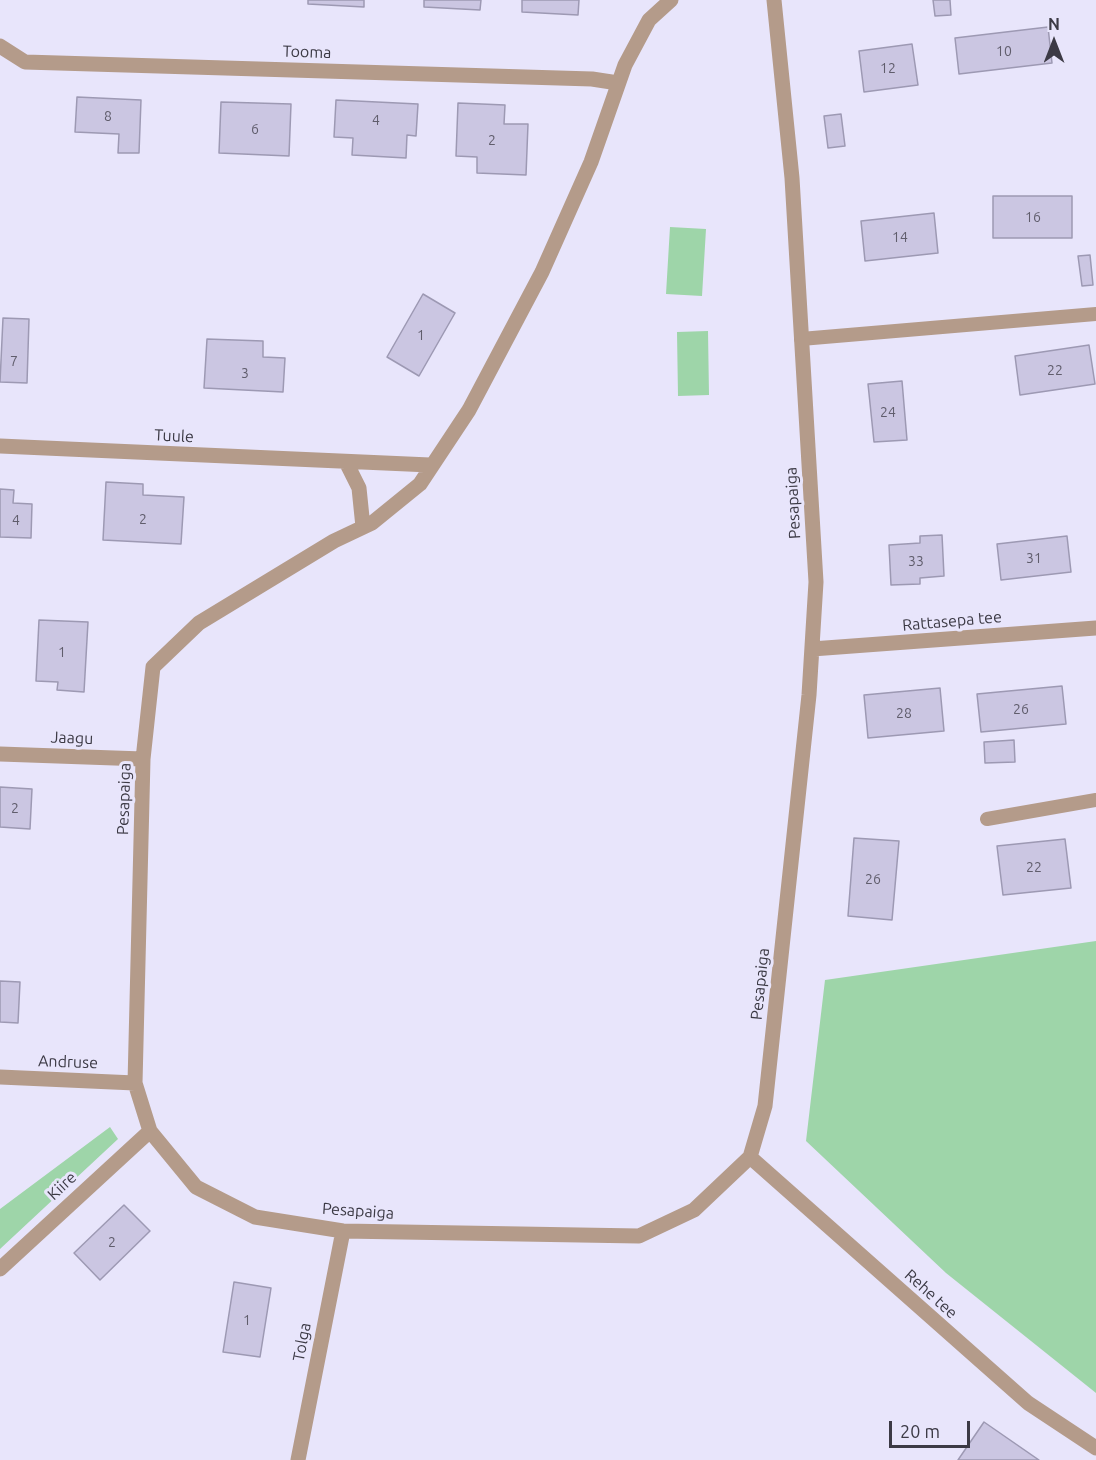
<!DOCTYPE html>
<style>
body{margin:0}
#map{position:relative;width:1096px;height:1460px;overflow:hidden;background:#e8e5fb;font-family:Ubuntu,sans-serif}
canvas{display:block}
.north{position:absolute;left:1024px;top:12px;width:60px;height:60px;-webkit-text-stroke:4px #e8e5fb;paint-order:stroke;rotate:0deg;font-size:16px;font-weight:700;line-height:24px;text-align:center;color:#3c3a45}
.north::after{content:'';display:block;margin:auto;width:21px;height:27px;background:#3c3a45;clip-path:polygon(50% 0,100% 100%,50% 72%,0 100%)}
.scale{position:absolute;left:889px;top:1421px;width:81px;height:27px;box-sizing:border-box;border:3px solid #3c3a45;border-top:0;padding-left:8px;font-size:18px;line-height:21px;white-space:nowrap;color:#3c3a45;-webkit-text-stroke:4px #e8e5fb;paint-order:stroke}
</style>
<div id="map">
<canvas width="1096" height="1460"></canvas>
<div class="north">N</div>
<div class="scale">20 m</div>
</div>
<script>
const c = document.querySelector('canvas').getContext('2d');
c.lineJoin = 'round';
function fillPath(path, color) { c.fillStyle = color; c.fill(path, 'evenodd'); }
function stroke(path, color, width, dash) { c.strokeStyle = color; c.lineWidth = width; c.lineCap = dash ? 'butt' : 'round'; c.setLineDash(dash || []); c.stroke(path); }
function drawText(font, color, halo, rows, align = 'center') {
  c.font = font + ' Ubuntu,sans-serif'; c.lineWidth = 6; c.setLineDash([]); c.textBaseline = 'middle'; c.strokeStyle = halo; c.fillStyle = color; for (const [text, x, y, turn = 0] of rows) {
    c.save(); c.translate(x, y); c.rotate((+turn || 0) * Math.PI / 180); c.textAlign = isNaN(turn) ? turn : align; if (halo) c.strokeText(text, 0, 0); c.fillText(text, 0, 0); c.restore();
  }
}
fillPath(new Path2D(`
 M670,227l36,2 -4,67 -36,-2z
 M708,331l1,64 -31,1 -1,-64z
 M1096,941v452l-150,-120 -140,-132 19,-161z
 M110,1127l8,12 -118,110v-40z`), '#9ed5a9');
const building = new Path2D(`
 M308,0h56v7l-56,-3z
 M424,0h57l-1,10 -56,-3z
 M522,0h57l-1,15 -56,-3z
 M933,0h17l1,15 -16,1z
 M1048,27l4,36 -93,11 -4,-36z
 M912,44l6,41 -54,7 -5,-41z
 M77,97l64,3 -2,53h-21l1,-19 -44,-2z
 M336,100l82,4 -2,32 -9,-1 -1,23 -54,-3 1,-17 -19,-1z
 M221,102l70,2 -2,52 -70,-3z
 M458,103l47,2 -1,19h24l-2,51 -49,-2v-16l-21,-1z
 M841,114l4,32 -17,2 -4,-32z
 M993,196h79v42h-79z
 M934,213l4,40 -73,8 -4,-40z
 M1090,255l3,30 -11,1 -4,-30z
 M423,294l32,19 -36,63 -32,-19z
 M3,318l26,1 -2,64 -27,-1z
 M207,339l56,2v16l22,1 -2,34 -79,-4z
 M1089,345l6,39 -75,11 -5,-39z
 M902,381l5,59 -33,2 -6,-58z
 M106,482l37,2v11l41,2 -3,47 -78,-4z
 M0,489l14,1 -1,13 19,1 -1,34 -31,-1z
 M942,535l2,41 -24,2v6l-29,1 -2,-40 31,-2v-7z
 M1067,536l4,36 -70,8 -4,-36z
 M39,620l49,2 -4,70 -27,-2 1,-8 -22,-1z
 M1062,686l4,38 -85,8 -4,-38z
 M940,688l4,43 -76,7 -4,-43z
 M1014,740l1,22 -30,1 -1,-21z
 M0,787l32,2 -2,40 -30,-2z
 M854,838l45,3 -7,79 -44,-4z
 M1065,839l6,49 -68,7 -6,-49z
 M0,981l20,1 -2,41 -18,-1z
 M124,1205l26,26 -50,49 -26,-27z
 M234,1282l37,6 -11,69 -37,-5z
 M984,1422l55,38h-81z`);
fillPath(building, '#cbc6e2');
stroke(building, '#9d99b3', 1.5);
stroke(new Path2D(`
 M801,339l295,-25
 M987,819l109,-19`), '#b49b8a', 14);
stroke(new Path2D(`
 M671,0l-22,20 -24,45 -34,97 -49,110 -73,138 -49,74 -48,39 -38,18 -135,82 -46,44 -10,92 -8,324 15,48 46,56 59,30 88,14 296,5 55,-26 56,-53 15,-51 44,-411 7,-113 -24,-404 -18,-178
 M0,46l25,16 567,17 26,4
 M0,446l430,19
 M346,462l13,26 4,39
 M812,649l284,-21
 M0,754l143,5
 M0,1077l135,6
 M750,1157l278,246 68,45
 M0,1269l150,-138
 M298,1460l45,-229`), '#b49b8a', 15);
drawText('14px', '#605d6c', null, [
 ["10",1004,51],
 ["12",888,68],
 ["8",108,116],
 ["4",376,120],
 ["6",255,129],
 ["2",492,140],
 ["16",1033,217],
 ["14",900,237],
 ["1",421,335],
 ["7",14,361],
 ["22",1055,370],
 ["3",245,373],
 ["24",888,412],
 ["2",143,519],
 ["4",16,520],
 ["31",1034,558],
 ["33",916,561],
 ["1",62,652],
 ["26",1021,709],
 ["28",904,713],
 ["2",15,808],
 ["22",1034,867],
 ["26",873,879],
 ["2",112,1242],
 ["1",247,1320]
]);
drawText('16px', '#3c3a45', '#e8e5fb', [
 ["Tooma",307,52,2],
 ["Tuule",174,436,3],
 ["Pesapaiga",793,503,-93],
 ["Rattasepa tee",952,621,-5],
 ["Jaagu",72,738,2],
 ["Pesapaiga",124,799,-88],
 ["Pesapaiga",760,984,-84],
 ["Andruse",68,1062,2],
 ["Kiire",62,1186,-43],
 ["Pesapaiga",358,1211,4],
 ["Rehe tee",931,1294,42],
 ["Tolga",302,1342,-79]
]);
</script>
